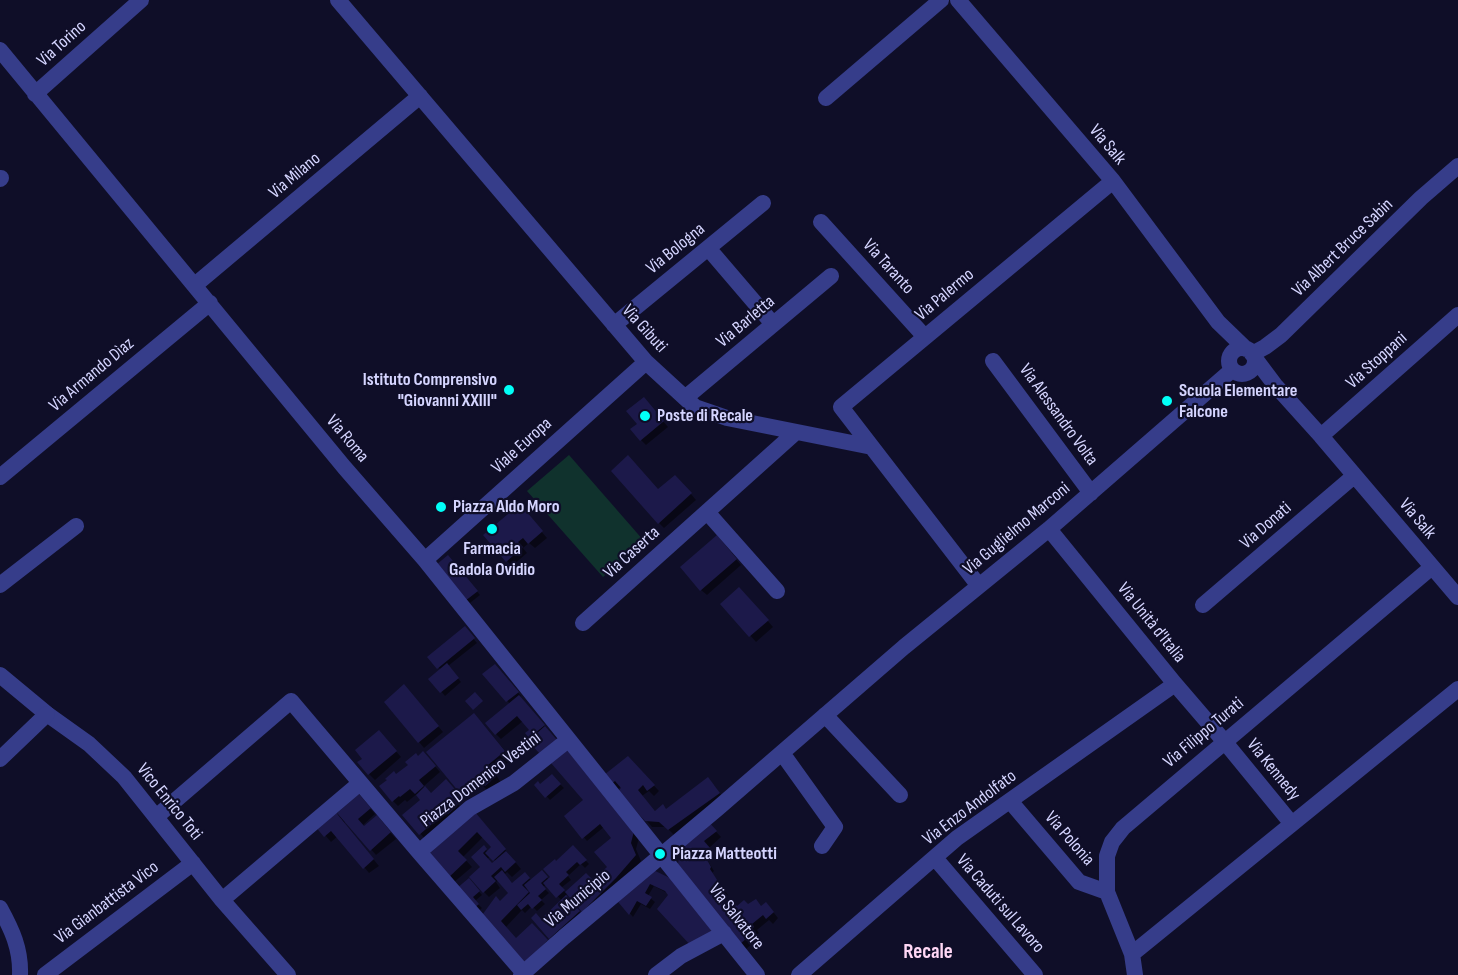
<!DOCTYPE html>
<meta charset="utf-8">
<style>
body{margin:0}
canvas{display:block;background:#0f0e28}
</style>
<canvas width="1458" height="975"></canvas>
<script>
const c = document.querySelector('canvas').getContext('2d');
c.lineJoin = 'round';
function fillPath(path, color) { c.fillStyle = color; c.fill(path, 'evenodd'); }
function stroke(path, color, width, dash) { c.strokeStyle = color; c.lineWidth = width; c.lineCap = dash ? 'butt' : 'round'; c.setLineDash(dash || []); c.stroke(path); }
function drawText(font, color, halo, rows, align = 'center') {
  c.font = font + ' "Sofia Sans Condensed",sans-serif'; c.lineWidth = 4.5; c.setLineDash([]); c.textBaseline = 'middle'; c.strokeStyle = halo; c.fillStyle = color; for (const [text, x, y, turn = 0] of rows) {
    c.save(); c.translate(x, y); c.rotate((+turn || 0) * Math.PI / 180); c.textAlign = isNaN(turn) ? turn : align; if (halo) c.strokeText(text, 0, 0); c.fillText(text, 0, 0); c.restore();
  }
}
fillPath(new Path2D(`
 M569,455l75,86 -41,36 -76,-86z`), '#10322d');
fillPath(new Path2D(`
 M649,404l19,23 -22,18 -5,-5 -2,-16z
 M681,482l15,18 -32,28 -5,-5v-32z
 M525,512l22,26 -12,10 -6,-5 -6,5 4,5 -15,13 -5,-5z
 M722,543l19,22 -34,30 -6,-5z
 M452,560l28,35 -10,8 -3,-3z
 M745,594l28,33 -17,15 -34,-38z
 M468,632l9,11 -29,23 13,16 -16,14 -15,-17 11,-9 -12,-13z
 M498,669l23,27 -1,1 29,34 -17,8 -5,-6 4,-3 -8,-9 -22,18 -5,-5 14,-30 -25,-30z
 M410,692l33,40 -19,16 -5,-6z
 M482,723l30,36 -17,14 6,10 -13,8 -5,-5 -16,12 -7,-7z
 M384,737l17,20 -26,23 -6,-6z
 M418,758l11,1 11,13 -16,14 7,8 21,-7 11,13 -5,4 5,6 -37,30 -22,-25 18,-15 -5,-6 -10,8 -2,-2 -7,6 -5,-5 3,-25z
 M628,758l31,33 -5,5 -5,-5 -7,5 14,16 11,-2 47,-25 10,14 -50,36 -8,-8h-14l-6,-7 -20,-37 -8,6 -6,-6z
 M553,764l86,74 -3,11 5,12 -18,21 -36,32 -19,-21 -3,3 20,22 -29,26 -23,-26 8,2 21,-19 -15,-17 -4,3 6,6 -8,7 4,4 -8,7 -5,-5 -7,7 -3,-3 -16,17 10,13 16,-15 21,22 -24,23 -47,-52 28,-25 -11,-13 -3,2 4,6 -11,9 -5,-5 -2,-24 -9,-11 11,-9 4,4 5,-5 -9,-11 -21,21 9,10 -19,16 -24,-27 51,-37 41,50 -9,8 -5,-5 -3,3 9,9 12,-10 7,7 10,-9 7,8 7,-18 17,-15 16,17 -4,4 -4,-4 -13,12 3,4 -10,8 5,5 27,-11 16,-14 4,-30 -9,-11 -17,14 -21,-24 19,-17zM491,856l5,6 -4,3 -5,-6z
 M552,776l12,12 -14,12 -14,-15 5,1z
 M359,796l16,18 -14,13 21,-4 14,16 -20,16 -30,-34 -2,2 35,43 -10,7 -31,-37 -7,6 -14,-16 20,-11z
 M708,823l13,14 -12,11 3,5 -6,5 8,13 -2,2 16,22 -6,4 7,11 19,-4 13,1 10,2 7,9 -5,6 -4,-4 -12,10 2,3 -9,7 3,3 -7,6 -54,-62z
 M650,870l19,24 -15,-8 -6,10 7,6 -5,7 -9,-5 -8,13 -17,-20z
 M469,880l13,15 -7,6 7,7 -4,4 -4,-4z`), '#0007');
fillPath(new Path2D(`
 M644,397l20,24 -24,20 -10,-12 7,-5 -11,-13z
 M628,455l30,34 17,-14 17,18 -34,31 -47,-53z
 M520,504l23,27 -15,13 -5,-6 -5,4 5,5 -17,15 -23,-27z
 M717,535l20,24 -37,32 -20,-24z
 M448,555l30,36 -13,10 -29,-36z
 M739,587l30,33 -20,17 -29,-33z
 M465,626l10,12 -38,31 -10,-12z
 M447,663l12,15 -19,15 -12,-14z
 M495,664l24,28 -13,10 -24,-28z
 M404,684l35,42 -21,17 -34,-41z
 M475,692l8,9 -10,9 -8,-9z
 M519,695l26,30 -16,13 -4,-5 4,-3 -12,-14 -22,19 -10,-12z
 M474,713l31,38 -17,14 6,10 -4,7 -5,4 -6,-2 -5,-5 -15,13 -33,-40z
 M545,726l12,14 -17,14 -12,-13z
 M379,730l18,21 -29,24 -11,-13 5,-3 -7,-9z
 M567,750l67,81 -3,12 5,12 -20,23 -34,34 -17,-20 21,-19 7,7 14,-13 -13,-15 17,-14 -11,-14 -18,15 -18,-23 19,-16 -32,-37z
 M423,751l13,15 -17,14 5,6 -9,8 -5,-5 -10,8 -1,-1 -7,6 -13,-16 8,-6 -2,-1 9,-8 2,3 12,-9 -3,-3 11,-9 2,3z
 M628,756l27,29 -8,6 -4,-6 -5,5 17,21 8,-7 3,5 42,-32 12,16 -52,37 -9,-8 -14,-1 -27,-30 3,-3 -6,-7 -4,3 -7,-9z
 M552,774l9,10 -16,14 -11,-13 4,-4 2,3z
 M446,779l13,15 -6,4 5,5 -1,3 -9,8 -2,-2 -27,23 -17,-20 18,-15 -4,-5 9,-9 6,7z
 M359,794l12,14 -13,11 6,7 13,-11 14,17 -21,19 -33,-38z
 M334,810l40,49 -11,10 -32,-38 -7,6 -9,-11z
 M475,812l31,37 -13,12 -8,-8 6,-6 -14,-15 -19,19 9,9 -20,19 -20,-23z
 M708,821l9,10 -13,10 6,7 -6,6 7,13 -1,2 13,20 -5,4 10,16 7,-5 2,2 7,-6 4,4 8,-5 5,7 5,-4 8,10 -8,7 -3,-4 -11,9 2,3 -9,7 3,3 -9,8 -61,-81 4,-22z
 M484,845l3,4 -4,4 9,10 14,-12 10,11 -11,10 -4,-5 -10,9 5,5 -13,12 -14,-16 11,-10 -9,-10z
 M573,845l14,15 -7,5 -3,-3 -11,10 3,3 -10,9 6,6 -9,8 -13,-15 7,-6 -7,-8 12,-10 1,2z
 M649,868l23,11 43,51 -23,17 -35,-38 11,-14 -3,-4 -15,-7 -5,9 7,4 -6,9 -9,-5 -8,14 -15,-18z
 M502,870l10,13 13,-11 5,6 -8,7 7,7 -28,29 15,17 16,-15 16,17 -26,26 -42,-48 16,-22 4,5 8,-8 -14,-16z
 M542,870l6,7 -7,6 5,6 -8,7 4,4 -10,9 -4,-5 -7,6 -4,-5 13,-12 -6,-8z
 M469,878l11,13 -7,6 6,7 -6,5 -17,-20z
 M566,895l14,16 -31,28 -18,-21 5,-5 5,6z`), '#1c194a');
stroke(new Path2D(`
 M338,0l308,362 49,45 32,11 145,29
 M958,0l155,181 105,141 28,27
 M0,50l344,417 81,93 332,415
 M35,94l106,-94
 M826,98l115,-98
 M0,179l1,-1
 M821,222l104,115
 M708,248l65,76
 M195,285l225,-189
 M614,325l149,-122
 M1229 361a13 13 0 1 1 26 0a13 13 0 1 1-26 0Z
 M1252,354l13,-7 16,-12 140,-137 37,-32
 M1254,357l21,28 46,51 137,161
 M993,361l98,132
 M685,398l146,-122
 M1321,436l137,-121
 M0,477l210,-174
 M707,512l70,79
 M1049,529l126,155 49,57 68,83
 M425,560l221,-198
 M0,585l76,-59
 M979,586l-138,-179 272,-226
 M1203,605l151,-129
 M583,623l213,-191
 M0,675l47,39 42,30 35,33 98,123 66,75
 M825,715l75,80
 M782,753l53,74 -13,19
 M1010,801l69,81 28,10
 M156,817l135,-116 128,151 104,120
 M419,852l51,-44 44,-25 54,-43
 M935,858l100,117
 M222,900l138,-117
 M1132,954l326,-265
 M45,975l148,-112
 M521,975l43,-38 154,-129 186,-161 145,-118 183,-159
 M656,975l25,-19 43,-23
 M799,975l158,-137 218,-154
 M1135,975l-3,-21 -25,-62v-36l5,-14 11,-14 309,-261`), '#363d8a', 16);
stroke(new Path2D(`
 M0,759l47,-45
 M0,908c12,22 21,41 20,67`), '#363d8a', 16);
for (const [x, y, r, color] of [
 [509,390,6,"#01fff8"],
 [1167,401,6,"#01fff8"],
 [645,416,6,"#01fff8"],
 [441,507,6,"#01fff8"],
 [492,529,6,"#01fff8"],
 [660,854,6,"#01fff8"]
]) { const dot = new Path2D(); dot.arc(x, y, r, 0, 2 * Math.PI); c.fillStyle = color; c.fill(dot); stroke(dot, '#0f0e28', 2); }
drawText('18px', '#d5d5ff', '#0f0e28', [
 ["Via Torino",62,44,-42],
 ["Via Salk",1107,145,50],
 ["Via Milano",295,176,-40],
 ["Via Albert Bruce Sabin",1343,248,-44],
 ["Via Bologna",676,249,-39],
 ["Via Taranto",888,267,48],
 ["Via Palermo",945,295,-40],
 ["Via Barletta",746,322,-40],
 ["Via Gibuti",644,329,48],
 ["Via Stoppani",1377,361,-42],
 ["Via Armando Dìaz",92,375,-40],
 ["Via Alessandro Volta",1058,415,54],
 ["Via Roma",347,439,50],
 ["Viale Europa",522,446,-42],
 ["Via Salk",1417,519,50],
 ["Via Donati",1266,526,-41],
 ["Via Guglielmo Marconi",1017,529,-40],
 ["Via Caserta",632,553,-42],
 ["Via Unità d'Italia",1151,623,51],
 ["Via Filippo Turati",1204,733,-40],
 ["Via Kennedy",1273,770,51],
 ["Piazza Domenico Vestini",481,780,-37],
 ["Vico Enrico Toti",169,802,51],
 ["Via Enzo Andolfato",970,808,-37],
 ["Via Polonia",1069,839,49],
 ["Via Municipio",578,899,-40],
 ["Via Gianbattista Vico",107,903,-37],
 ["Via Caduti sul Lavoro",1000,904,49],
 ["Via Salvatore",736,917,52]
]);
drawText('bold 18px', '#d5d5ff', '#0f0e28', [
 ["Istituto Comprensivo",497,380,"right"],
 ["\"Giovanni XXIII\"",497,401,"right"],
 ["Scuola Elementare",1179,391],
 ["Falcone",1179,412],
 ["Poste di Recale",657,416],
 ["Piazza Aldo Moro",453,507],
 ["Farmacia",492,549,"center"],
 ["Gadola Ovidio",492,570,"center"],
 ["Piazza Matteotti",672,854]
], 'left');
drawText('bold 21px', '#ffd7f5', '#0f0e28', [
 ["Recale",928,953]
]);
</script>
